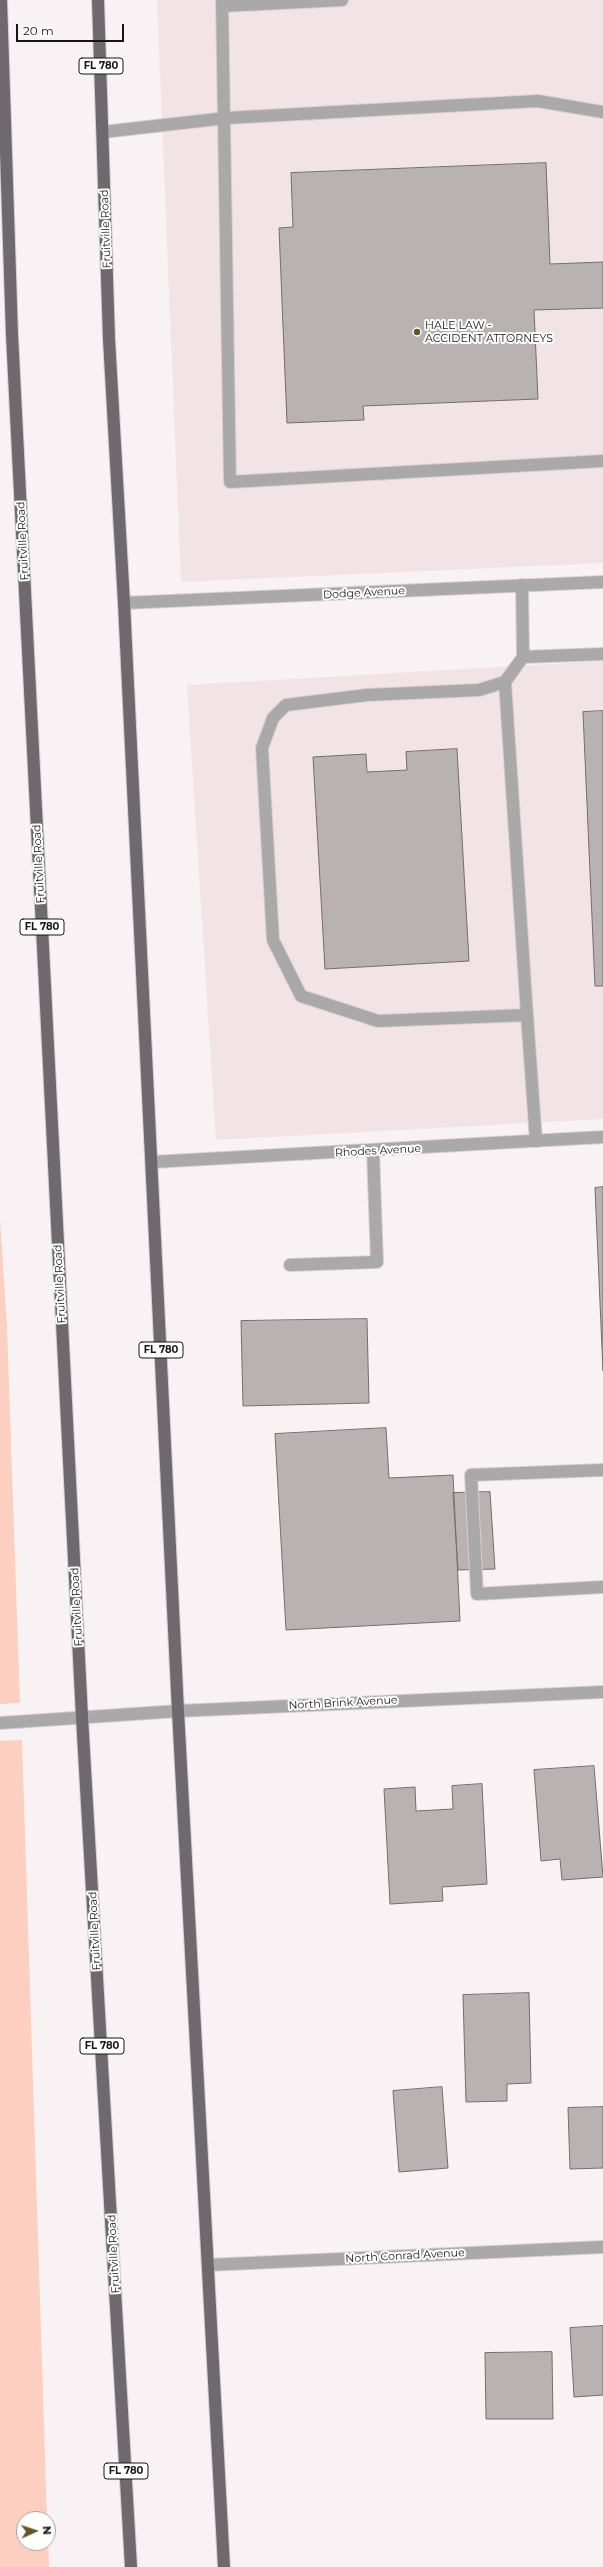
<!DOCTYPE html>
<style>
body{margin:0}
#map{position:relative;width:603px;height:2567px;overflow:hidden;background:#f8f2f4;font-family:Montserrat,sans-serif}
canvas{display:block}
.north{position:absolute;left:16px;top:2511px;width:40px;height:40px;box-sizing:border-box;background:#fff;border:1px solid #a2a1a2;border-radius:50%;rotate:87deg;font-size:11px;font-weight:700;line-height:16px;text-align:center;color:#171516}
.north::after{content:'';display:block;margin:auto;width:14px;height:18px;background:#625724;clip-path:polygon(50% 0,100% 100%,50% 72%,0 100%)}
.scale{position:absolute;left:16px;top:24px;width:108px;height:18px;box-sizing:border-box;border:2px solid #171516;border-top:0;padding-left:5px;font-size:12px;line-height:14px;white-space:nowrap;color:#171516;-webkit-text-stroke:3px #fff;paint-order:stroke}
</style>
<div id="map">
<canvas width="603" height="2567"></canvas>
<div class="north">N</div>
<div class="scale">20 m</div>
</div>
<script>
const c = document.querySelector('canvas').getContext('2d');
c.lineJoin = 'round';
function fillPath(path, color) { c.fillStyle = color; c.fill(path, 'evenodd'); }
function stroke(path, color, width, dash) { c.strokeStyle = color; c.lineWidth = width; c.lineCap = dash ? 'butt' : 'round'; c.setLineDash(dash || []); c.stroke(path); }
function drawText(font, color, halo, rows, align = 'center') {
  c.font = font + ' Montserrat,sans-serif'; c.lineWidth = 4; c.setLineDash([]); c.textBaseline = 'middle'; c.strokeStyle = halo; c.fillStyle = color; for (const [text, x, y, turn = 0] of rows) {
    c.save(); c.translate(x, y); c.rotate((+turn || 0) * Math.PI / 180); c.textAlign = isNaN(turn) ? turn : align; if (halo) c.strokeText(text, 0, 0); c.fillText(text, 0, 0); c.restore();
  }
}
fillPath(new Path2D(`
 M157,0h446v563l-422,19z
 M603,661v458l-387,21 -29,-455z`), '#f2e3e7');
fillPath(new Path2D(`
 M0,1218l7,109 13,376 -20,1z
 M22,1740l25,779h-23v24h24v-8l1,32h-49v-826z`), '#fdcfc1');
const building = new Path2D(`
 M546,163l4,101 53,-2v46l-69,2 4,89 -175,7 1,14 -77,3 -8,-195 14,-1 -2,-54z
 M603,711v275h-8l-12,-274z
 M457,749l12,212 -144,8 -12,-212 53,-3 1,18 40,-2 -1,-18z
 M603,1187v184l-8,-183z
 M367,1319l2,84 -126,3 -2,-85z
 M386,1428l3,50 64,-3 7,146 -174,9 -11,-196z
 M490,1492l5,77 -37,1 -5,-77z
 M594,1766l9,111 -41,3 -2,-21 -19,2 -7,-91z
 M482,1784l5,100 -45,3 1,14 -53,3 -6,-115 31,-2 1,24 37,-2 -1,-23z
 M529,1993l2,90 -24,1v17l-41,1 -3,-107z
 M442,2087l6,81 -49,4 -6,-81z
 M603,2107v61l-33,1 -2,-61z
 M603,2326v69l-29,2 -4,-69z
 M552,2352l1,67h-67l-1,-66z`);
fillPath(building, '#b8b2b2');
stroke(building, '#736e6e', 1);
const service = new Path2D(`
 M222,0l8,482 373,-21
 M223,6l119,-6
 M103,132l123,-14 312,-17 65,11
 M522,585l1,72 80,-3
 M505,682l22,333 -149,6 -77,-25 -28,-56 -11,-192 11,-30 13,-13 81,-10 112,-5 26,-8 18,-25
 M527,1015l9,126
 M290,1265l87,-3 -4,-111
 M603,1470l-132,5 6,119 126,-7`);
const minor = new Path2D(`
 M124,603l479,-21
 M152,1162l451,-25
 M0,1723l178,-12 425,-19
 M208,2265l395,-18`);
const primary = new Path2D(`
 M1,0l11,335 70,1382 49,850
 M98,0l11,339 15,264 54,1108 46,856`);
stroke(service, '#d4cfd0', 14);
stroke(minor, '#d4cfd0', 14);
stroke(primary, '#d4cfd0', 14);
stroke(service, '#aaa8a9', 12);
stroke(minor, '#aaa8a9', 12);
stroke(primary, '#6d696c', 12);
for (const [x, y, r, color] of [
 [417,332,4,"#625724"]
]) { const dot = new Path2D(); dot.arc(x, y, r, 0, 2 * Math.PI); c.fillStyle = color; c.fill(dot); stroke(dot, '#fff', 1.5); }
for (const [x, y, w] of [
 [101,66,44],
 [42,927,44],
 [161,1350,44],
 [102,2046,44],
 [126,2471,44]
]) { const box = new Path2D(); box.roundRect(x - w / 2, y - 8, w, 16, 3); c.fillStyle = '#fff'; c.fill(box); stroke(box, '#171516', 1); }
drawText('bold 10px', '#171516', null, [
 ["FL 780",101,66],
 ["FL 780",42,927],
 ["FL 780",161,1350],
 ["FL 780",102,2046],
 ["FL 780",126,2471]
]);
drawText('11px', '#171516', '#fff', [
 ["Fruitville Road",106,229,-92],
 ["Fruitville Road",23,541,-93],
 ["Dodge Avenue",364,593,-3],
 ["Fruitville Road",39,864,-93],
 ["Rhodes Avenue",378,1151,-3],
 ["Fruitville Road",60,1284,-93],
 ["Fruitville Road",77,1607,-93],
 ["North Brink Avenue",343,1703,-3],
 ["Fruitville Road",95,1931,-93],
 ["Fruitville Road",114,2254,-93],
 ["North Conrad Avenue",405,2256,-3]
]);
drawText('11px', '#171516', '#fff', [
 ["HALE LAW -",425,326],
 ["ACCIDENT ATTORNEYS",425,339]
], 'left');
</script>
